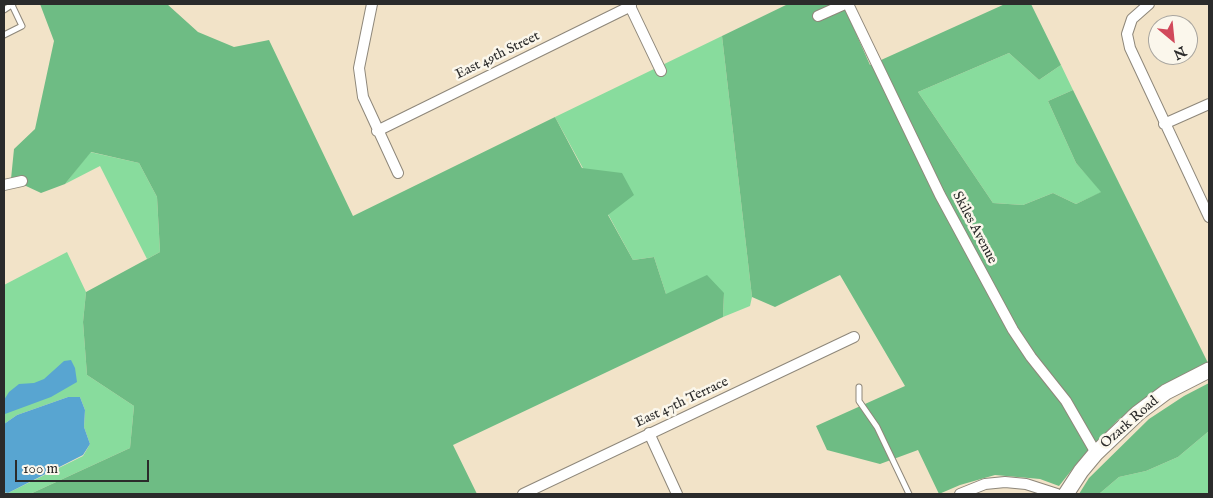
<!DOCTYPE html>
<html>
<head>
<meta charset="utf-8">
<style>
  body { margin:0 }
  #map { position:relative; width:1213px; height:498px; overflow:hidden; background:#f2e3c8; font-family:"IM FELL English",serif }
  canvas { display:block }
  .frame { position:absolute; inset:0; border:5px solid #2b2b2b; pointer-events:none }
  .north { position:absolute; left:1148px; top:15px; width:50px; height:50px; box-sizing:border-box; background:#fbf7ec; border:1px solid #a8a59f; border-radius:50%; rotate:152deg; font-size:14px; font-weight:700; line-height:20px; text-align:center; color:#2b2b2b }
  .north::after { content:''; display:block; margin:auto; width:18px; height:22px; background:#d1495b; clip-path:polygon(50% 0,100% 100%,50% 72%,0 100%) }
  .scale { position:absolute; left:15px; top:460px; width:134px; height:22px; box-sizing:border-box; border:2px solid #2b2b2b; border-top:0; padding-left:6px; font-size:15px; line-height:18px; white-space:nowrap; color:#2b2b2b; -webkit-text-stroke:4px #fbf7ec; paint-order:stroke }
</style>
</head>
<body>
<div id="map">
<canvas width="1213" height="498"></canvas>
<div class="frame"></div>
<div class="north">N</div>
<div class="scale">100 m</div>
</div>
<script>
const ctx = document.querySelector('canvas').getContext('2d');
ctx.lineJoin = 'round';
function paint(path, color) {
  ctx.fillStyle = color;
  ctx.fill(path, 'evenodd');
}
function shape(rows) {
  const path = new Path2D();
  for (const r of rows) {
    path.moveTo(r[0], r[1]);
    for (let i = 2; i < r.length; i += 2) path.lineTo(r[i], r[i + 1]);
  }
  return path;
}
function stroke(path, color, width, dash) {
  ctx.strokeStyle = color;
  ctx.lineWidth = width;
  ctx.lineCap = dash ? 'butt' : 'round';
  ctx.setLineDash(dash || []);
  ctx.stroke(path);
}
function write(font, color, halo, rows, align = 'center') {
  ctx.font = font + ' "IM FELL English",serif';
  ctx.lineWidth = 5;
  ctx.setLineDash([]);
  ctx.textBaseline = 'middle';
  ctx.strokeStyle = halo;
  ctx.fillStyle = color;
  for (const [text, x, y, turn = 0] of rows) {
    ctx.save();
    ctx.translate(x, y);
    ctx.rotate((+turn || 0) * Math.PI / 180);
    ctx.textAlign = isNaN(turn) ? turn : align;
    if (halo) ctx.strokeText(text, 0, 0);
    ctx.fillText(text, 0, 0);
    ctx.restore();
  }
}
paint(shape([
  [722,36,752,297,750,306,723,317,724,293,666,294,654,257,633,260,555,117],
  [1009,53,1039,80,1061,65,1073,90,1048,101,1076,163,1102,192,1076,204,1053,193,1023,205,993,203,918,92],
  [90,152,139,163,157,197,160,252,147,259,100,166,65,184],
  [67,252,86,292,83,322,87,375,134,406,130,448,30,494,4,494,4,492,8,493,83,456,90,444,84,427,85,410,80,397,68,397,17,415,4,424,4,285],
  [1209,431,1209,494,1099,494,1119,477,1146,471,1178,457]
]), '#88dc9d');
paint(shape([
  [40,4,167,4,198,32,234,47,269,40,353,216,555,117,582,168,622,173,634,195,608,215,633,260,654,257,666,294,707,275,724,293,723,317,453,445,477,494,30,494,130,448,134,406,87,375,83,322,86,292,160,252,157,197,139,163,91,152,65,184,41,193,11,179,14,149,35,129,54,41],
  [788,4,843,4,870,65,1005,4,1031,4,1061,65,1039,80,1009,53,918,92,993,203,1023,205,1053,193,1076,204,1101,192,1076,163,1048,101,1073,90,1209,365,1156,390,1118,420,1078,462,1059,486,1040,479,995,475,960,485,939,494,918,450,880,464,827,450,816,426,905,386,840,275,775,307,752,297,722,36],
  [1209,383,1209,431,1178,457,1146,471,1119,477,1099,494,1079,494,1089,478,1149,419,1184,396]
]), '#6ebc84');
paint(shape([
  [71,360,75,368,77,382,51,397,5,414,4,400,9,392,19,384,34,383,44,379,64,361],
  [68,397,80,397,85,410,84,427,90,444,83,455,8,493,4,492,4,424,17,415]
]), '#58a5d1');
const lane = shape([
  [4,10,13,4],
  [4,35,22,26,12,5],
  [859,387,859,401,877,427,909,494]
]);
const street = shape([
  [372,4,359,68,363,97,398,173],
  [629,4,661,71],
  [848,4,940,195,1013,330,1031,357,1066,401,1096,453],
  [1149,4,1132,19,1127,34,1130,48,1209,217],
  [818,16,845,4],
  [1164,124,1209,104],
  [377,131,631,6],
  [4,185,22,181],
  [649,433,677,494],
  [523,494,854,337],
  [960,494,985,484,1005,482,1026,484,1057,494]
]);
const secondary = shape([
  [1066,494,1081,471,1096,453,1138,413,1166,392,1209,370]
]);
stroke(lane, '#8e877a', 7);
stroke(street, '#8e877a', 12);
stroke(secondary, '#8e877a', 17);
stroke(lane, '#fff', 5);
stroke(street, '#fff', 10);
stroke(secondary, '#fff', 15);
write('14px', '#2b2b2b', '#fbf7ec', [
  ["East 49th Street",498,56,-26],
  ["Skiles Avenue",974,228,62],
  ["East 47th Terrace",682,403,-25],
  ["Ozark Road",1130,423,-41]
]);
</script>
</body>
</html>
